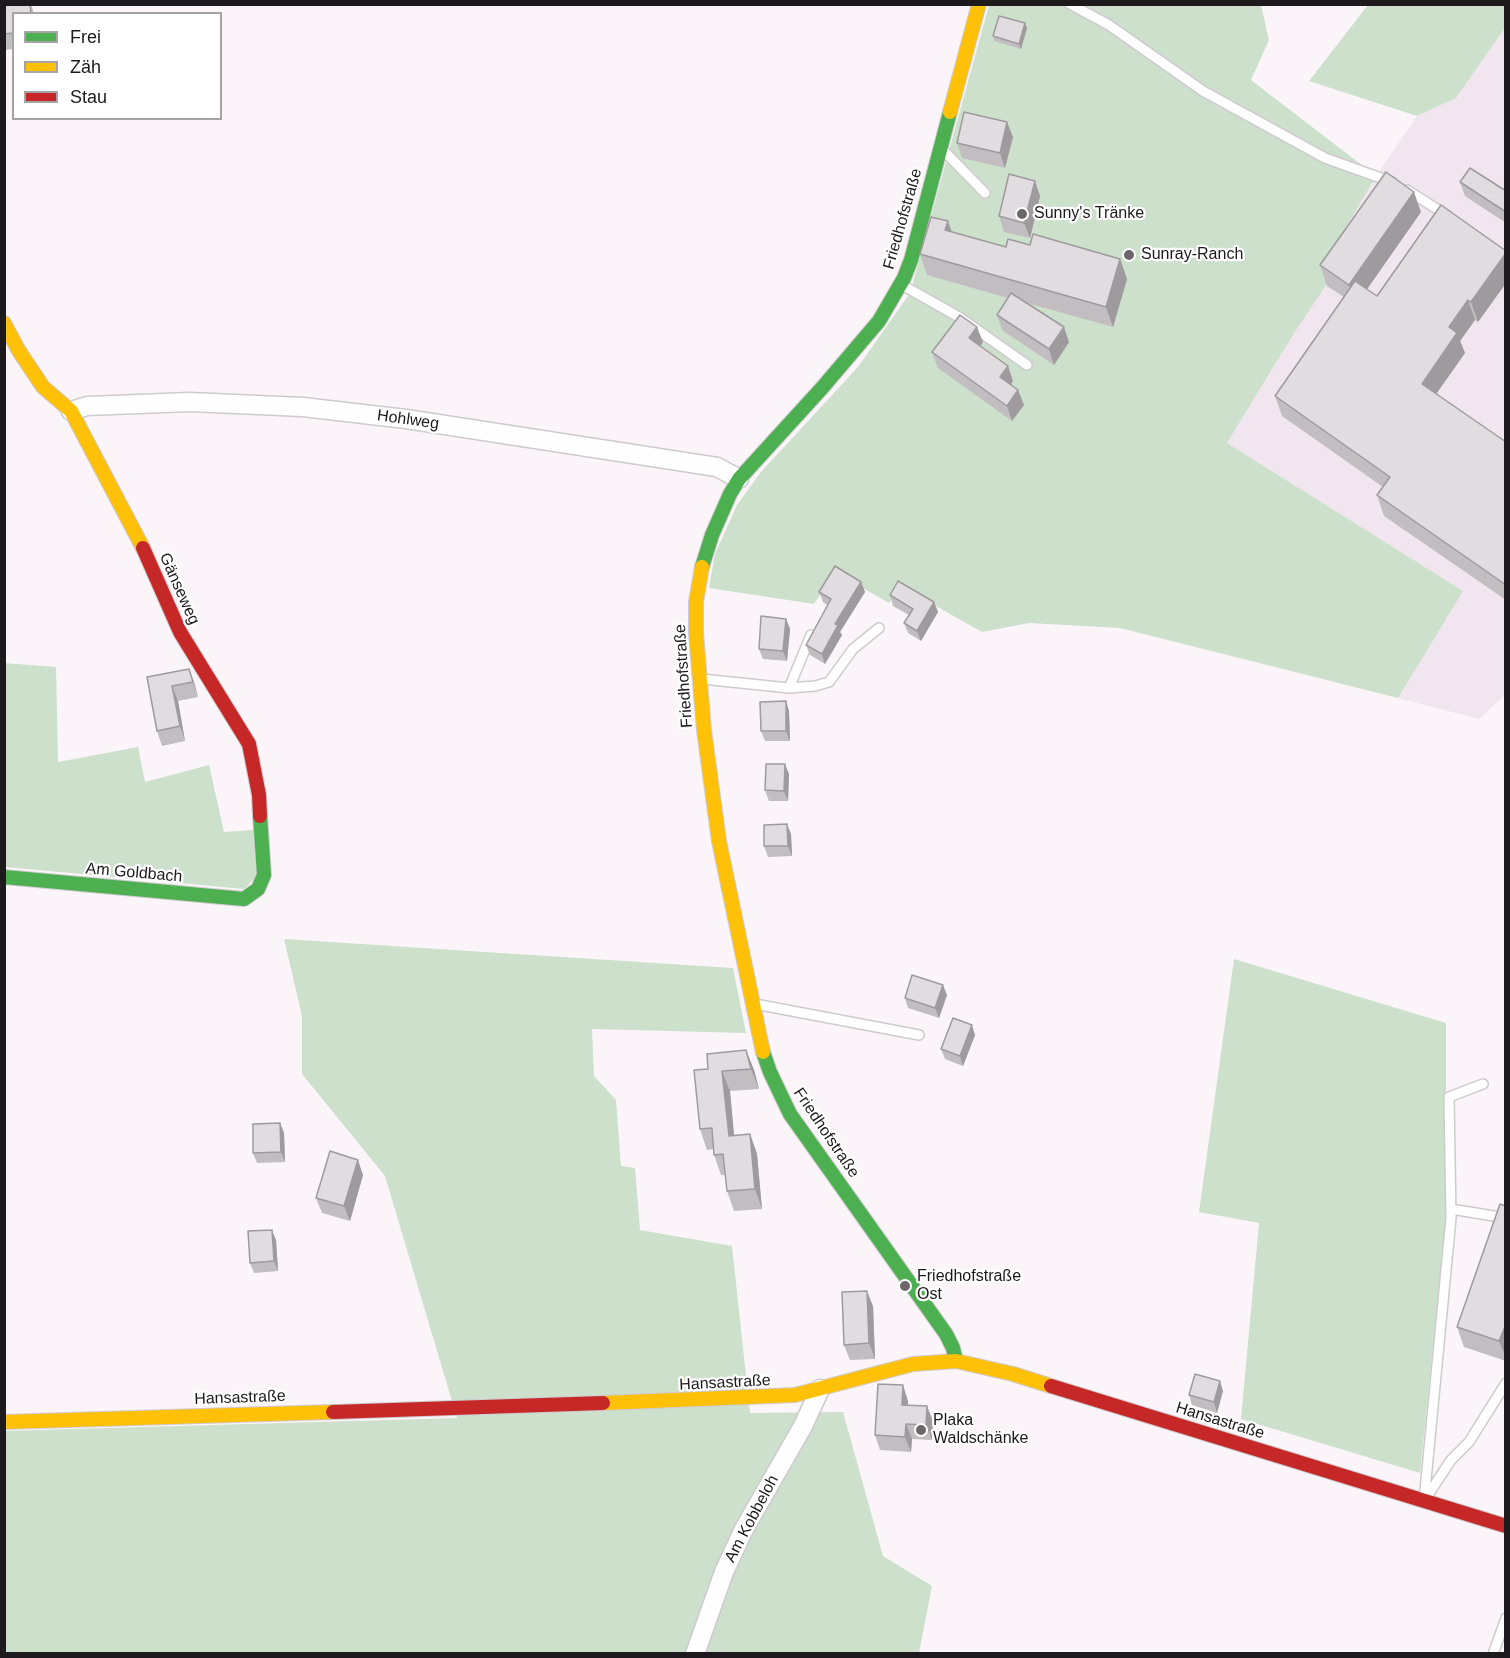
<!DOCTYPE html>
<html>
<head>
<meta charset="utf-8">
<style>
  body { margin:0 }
  #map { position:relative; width:1510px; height:1658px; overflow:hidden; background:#fbf5fa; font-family:Helvetica,sans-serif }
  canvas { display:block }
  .frame { position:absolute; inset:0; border:6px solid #1d191c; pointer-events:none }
  .legend { position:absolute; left:12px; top:12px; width:210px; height:108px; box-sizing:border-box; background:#fff; border:2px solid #a5a3a4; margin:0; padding:8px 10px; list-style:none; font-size:18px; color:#1d191c }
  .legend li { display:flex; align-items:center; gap:12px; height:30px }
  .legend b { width:30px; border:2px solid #a5a3a4 }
</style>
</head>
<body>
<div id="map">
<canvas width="1510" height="1658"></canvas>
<div class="frame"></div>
<ul class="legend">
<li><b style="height:8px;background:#4caf50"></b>Frei</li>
<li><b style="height:8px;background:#ffc107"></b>Zäh</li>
<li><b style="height:8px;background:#c62828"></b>Stau</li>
</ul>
</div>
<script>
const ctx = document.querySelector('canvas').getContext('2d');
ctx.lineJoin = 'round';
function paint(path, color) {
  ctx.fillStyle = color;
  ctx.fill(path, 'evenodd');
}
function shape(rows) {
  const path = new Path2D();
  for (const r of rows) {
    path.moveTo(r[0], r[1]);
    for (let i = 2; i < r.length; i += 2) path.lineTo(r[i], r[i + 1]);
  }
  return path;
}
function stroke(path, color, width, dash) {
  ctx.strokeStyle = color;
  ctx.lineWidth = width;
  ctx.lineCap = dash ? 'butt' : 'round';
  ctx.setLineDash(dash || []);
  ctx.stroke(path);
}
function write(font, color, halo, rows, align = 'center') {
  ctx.font = font + ' Helvetica,sans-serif';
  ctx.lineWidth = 4.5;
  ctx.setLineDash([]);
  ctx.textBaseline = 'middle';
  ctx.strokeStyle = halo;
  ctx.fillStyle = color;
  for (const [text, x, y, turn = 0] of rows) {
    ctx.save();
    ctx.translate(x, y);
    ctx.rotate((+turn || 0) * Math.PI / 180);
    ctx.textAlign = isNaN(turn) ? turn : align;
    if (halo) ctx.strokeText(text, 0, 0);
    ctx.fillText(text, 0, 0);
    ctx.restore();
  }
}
paint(shape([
  [1505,28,1505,695,1479,719,1398,698,1462,591,1227,443,1293,335,1335,272,1340,238,1376,176,1417,116,1456,98]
]), '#f1e6f0');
paint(shape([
  [989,5,1261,5,1269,40,1251,80,1376,176,1340,238,1335,272,1293,335,1227,443,1463,591,1398,698,1120,628,1029,623,982,632,902,587,889,603,835,572,814,604,709,588,715,554,737,505,761,472,858,367,910,293],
  [1368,5,1505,5,1505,28,1456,98,1417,116,1309,81],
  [4,663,56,667,58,762,138,747,145,782,209,765,224,832,253,830,256,877,244,889,5,867],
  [284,939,733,968,746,1033,592,1029,594,1076,616,1100,621,1166,635,1168,640,1230,732,1246,750,1413,843,1412,883,1556,932,1586,919,1653,5,1653,4,1431,457,1418,385,1176,302,1074,302,1016],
  [1234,959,1446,1023,1446,1220,1420,1473,1241,1419,1259,1223,1199,1212]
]), '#cce0cc');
const lane = shape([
  [1070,4,1109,25,1203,91,1325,158,1392,182],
  [943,150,985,193],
  [1407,190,1448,216],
  [902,285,959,317,1027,365],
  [702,679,789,688,815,686,829,682,853,649,879,628],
  [789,688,811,635],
  [755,1004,919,1035],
  [1483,1084,1449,1097,1451,1218,1424,1501,1451,1460,1469,1442,1506,1383],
  [1451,1209,1506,1218],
  [1493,1654,1506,1618]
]);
const street = shape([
  [71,411,87,406,190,402,303,407,406,419,717,467,739,479],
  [695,1654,724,1572,744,1529,803,1426,820,1389]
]);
const fast = shape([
  [702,567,712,535,730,494,739,479,822,388,879,321,904,278,911,260,950,112],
  [4,877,244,899,258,889,264,875,260,816],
  [763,1052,770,1072,790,1114,946,1334,953,1348,956,1361]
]);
const slow = shape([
  [950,112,979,4],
  [4,323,19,351,43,387,71,411,143,548],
  [702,567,696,602,696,633,704,730,719,841,763,1052],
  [603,1403,795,1395,913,1364,956,1361,1013,1374,1051,1386],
  [4,1422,333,1412]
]);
const jam = shape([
  [143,548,180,632,249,744,259,795,260,816],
  [1051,1386,1506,1526],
  [333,1412,603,1403]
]);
stroke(lane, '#cecace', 12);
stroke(street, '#cecace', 21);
stroke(fast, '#cecace', 16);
stroke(slow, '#cecace', 16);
stroke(jam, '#cecace', 16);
stroke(lane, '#fefefe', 9);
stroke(street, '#fefefe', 18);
stroke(fast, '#4caf50', 14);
stroke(slow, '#ffc107', 14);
stroke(jam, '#c62828', 14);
paint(shape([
  [31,4,34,14,14,14,14,49,4,50,4,6],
  [1027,28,1021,49,994,41,993,36],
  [1013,137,1005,168,962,158,957,143],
  [1460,182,1506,191,1506,223,1465,196],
  [1040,196,1030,238,1004,232,999,216],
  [1421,212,1367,289,1377,296,1506,251,1506,283,1478,322,1475,320,1460,341,1465,353,1436,394,1506,442,1506,600,1384,516,1377,495,1383,487,1282,416,1275,396,1344,297,1327,286,1320,265],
  [951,232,1006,247,1030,245,1120,259,1127,279,1113,327,1027,303,1069,342,1054,365,1002,330,997,315,1008,298,927,275,920,254],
  [983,342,980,346,1013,381,1011,385,1018,390,1024,405,1012,421,938,368,932,352],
  [861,582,865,592,840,632,842,635,825,664,810,655,806,645,827,605,823,602,819,592],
  [890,595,934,602,938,612,921,641,908,633,904,623,909,615,893,606],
  [786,619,790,629,787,661,763,659,759,649],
  [189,669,198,697,178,701,185,741,162,746,157,731,147,677],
  [786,701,789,711,790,741,765,741,761,731],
  [789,774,788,801,769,801,765,790],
  [791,834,792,856,768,857,764,846],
  [947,995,939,1018,908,1008,905,998],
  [975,1035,963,1066,945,1059,941,1049],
  [746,1050,754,1070,759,1089,730,1091,734,1135,750,1134,757,1154,762,1209,734,1211,727,1191,725,1175,721,1175,714,1155,714,1149,707,1150,700,1129,708,1069],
  [280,1123,284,1133,285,1162,257,1163,253,1153],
  [363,1175,350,1221,322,1213,316,1198],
  [1506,1206,1506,1361,1464,1347,1457,1327],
  [276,1240,278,1271,254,1273,250,1263],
  [873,1306,875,1359,850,1360,844,1345],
  [1223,1391,1217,1413,1192,1405,1189,1395],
  [908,1401,908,1405,933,1421,932,1440,912,1439,911,1452,880,1450,875,1435]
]), '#c2bdc1');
paint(shape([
  [1025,23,1027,28,1021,49,1019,44],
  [1007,122,1013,137,1005,168,1000,153],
  [1035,181,1040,196,1030,238,1024,223],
  [1414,192,1421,212,1356,305,1349,285],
  [948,221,955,241,945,230],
  [1506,253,1506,283,1478,322,1471,302],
  [1120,259,1127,279,1113,327,1106,307],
  [1468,300,1475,320,1460,341,1465,353,1429,404,1422,384,1449,327],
  [977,327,983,342,975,353,969,338],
  [1064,327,1069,342,1054,365,1049,349],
  [1008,366,1013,381,1005,392,1000,377],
  [1018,390,1024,405,1012,421,1007,406],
  [861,582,865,592,840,632,842,635,825,664,822,654,835,624],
  [934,602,938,612,921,641,917,631],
  [786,619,790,629,787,661,783,651],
  [189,669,195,685,198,697,193,682],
  [172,686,178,701,185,741,180,726],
  [786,701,789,711,790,741,786,731],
  [785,764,789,774,788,801,784,791],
  [787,824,791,834,792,856,788,846],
  [943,985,947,995,939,1018,935,1008],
  [972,1025,975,1035,963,1066,960,1056],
  [746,1050,754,1070,759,1089,751,1069],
  [722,1071,730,1091,736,1156,729,1136],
  [280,1123,284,1133,285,1162,281,1152],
  [750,1134,757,1154,762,1209,755,1189],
  [358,1160,363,1175,350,1221,344,1206],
  [272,1230,276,1240,278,1271,274,1261],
  [867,1291,873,1306,875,1359,869,1343],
  [1506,1324,1506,1358,1499,1341],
  [1220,1381,1223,1391,1217,1413,1214,1402],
  [903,1385,908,1401,907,1420,902,1405],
  [927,1406,933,1421,932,1440,926,1425],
  [906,1424,912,1439,911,1452,905,1437]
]), '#9e9a9d');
const building = shape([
  [15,4,30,4,31,14,14,14,14,33,4,34,4,6,15,4],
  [999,16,1025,23,1019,44,993,36,999,16],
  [964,112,1007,122,1000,153,957,143,964,112],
  [1470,168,1506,191,1506,212,1460,182,1470,168],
  [1386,172,1414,192,1349,285,1320,265,1386,172],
  [1009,174,1035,181,1024,223,999,216,1009,174],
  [1441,205,1506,251,1506,253,1471,302,1468,300,1449,327,1457,333,1422,384,1506,442,1506,585,1377,495,1390,477,1275,396,1355,281,1377,296,1441,205],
  [931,217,948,221,945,230,1006,247,1008,239,1030,245,1033,234,1120,259,1106,307,920,254,931,217],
  [1011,293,1064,327,1049,349,997,315,1011,293],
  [960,315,977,327,969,338,1008,366,1000,377,1018,390,1007,406,932,352,960,315],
  [835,566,861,582,835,624,838,625,822,654,806,645,831,599,819,592,835,566],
  [898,581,934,602,917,631,904,623,913,609,890,595,898,581],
  [761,616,786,619,783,651,759,649,761,616],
  [189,669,193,682,172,686,180,726,157,731,147,677,189,669],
  [786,701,786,731,761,731,760,702,786,701],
  [766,764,785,764,784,791,765,790,766,764],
  [787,824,788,846,764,846,764,825,787,824],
  [912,975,943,985,935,1008,905,998,912,975],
  [953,1018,972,1025,960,1056,941,1049,953,1018],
  [746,1050,751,1069,722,1071,729,1136,750,1134,755,1189,727,1191,723,1154,714,1155,712,1128,700,1129,694,1070,708,1069,707,1054,746,1050],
  [280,1123,281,1152,253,1153,253,1124,280,1123],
  [330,1151,358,1160,344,1206,316,1198,330,1151],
  [1500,1204,1506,1206,1506,1324,1499,1341,1457,1327,1500,1204],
  [272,1230,274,1261,250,1263,248,1231,272,1230],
  [867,1291,869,1343,844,1345,842,1292,867,1291],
  [1195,1374,1220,1381,1214,1402,1189,1395,1195,1374],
  [878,1384,903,1385,902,1405,927,1406,926,1425,906,1424,905,1437,875,1435,878,1384]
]);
paint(building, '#e1dce0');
stroke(building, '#9e9a9d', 1.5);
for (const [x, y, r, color] of [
  [1022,214,6,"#6b666a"],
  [1129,255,6,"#6b666a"],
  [905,1286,6,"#6b666a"],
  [921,1430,6,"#6b666a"]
]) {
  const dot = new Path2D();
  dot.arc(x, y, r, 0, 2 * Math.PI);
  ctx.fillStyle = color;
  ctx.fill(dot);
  stroke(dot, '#fff', 2);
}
write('16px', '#1d191c', '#fff', [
  ["Sunny's Tränke",1034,214],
  ["Sunray-Ranch",1141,255],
  ["Friedhofstraße",917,1277],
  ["Ost",917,1295],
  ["Plaka",933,1421],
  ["Waldschänke",933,1439]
], 'left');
write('16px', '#1d191c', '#fff', [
  ["Friedhofstraße",903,219,-74],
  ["Hohlweg",408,420,8],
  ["Gänseweg",179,589,66],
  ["Friedhofstraße",684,676,-94],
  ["Am Goldbach",134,873,5],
  ["Friedhofstraße",826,1133,56],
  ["Hansastraße",725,1383,-3],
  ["Hansastraße",240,1398,-2],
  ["Hansastraße",1220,1421,17],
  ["Am Kobbeloh",752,1519,-62]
]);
</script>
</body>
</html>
